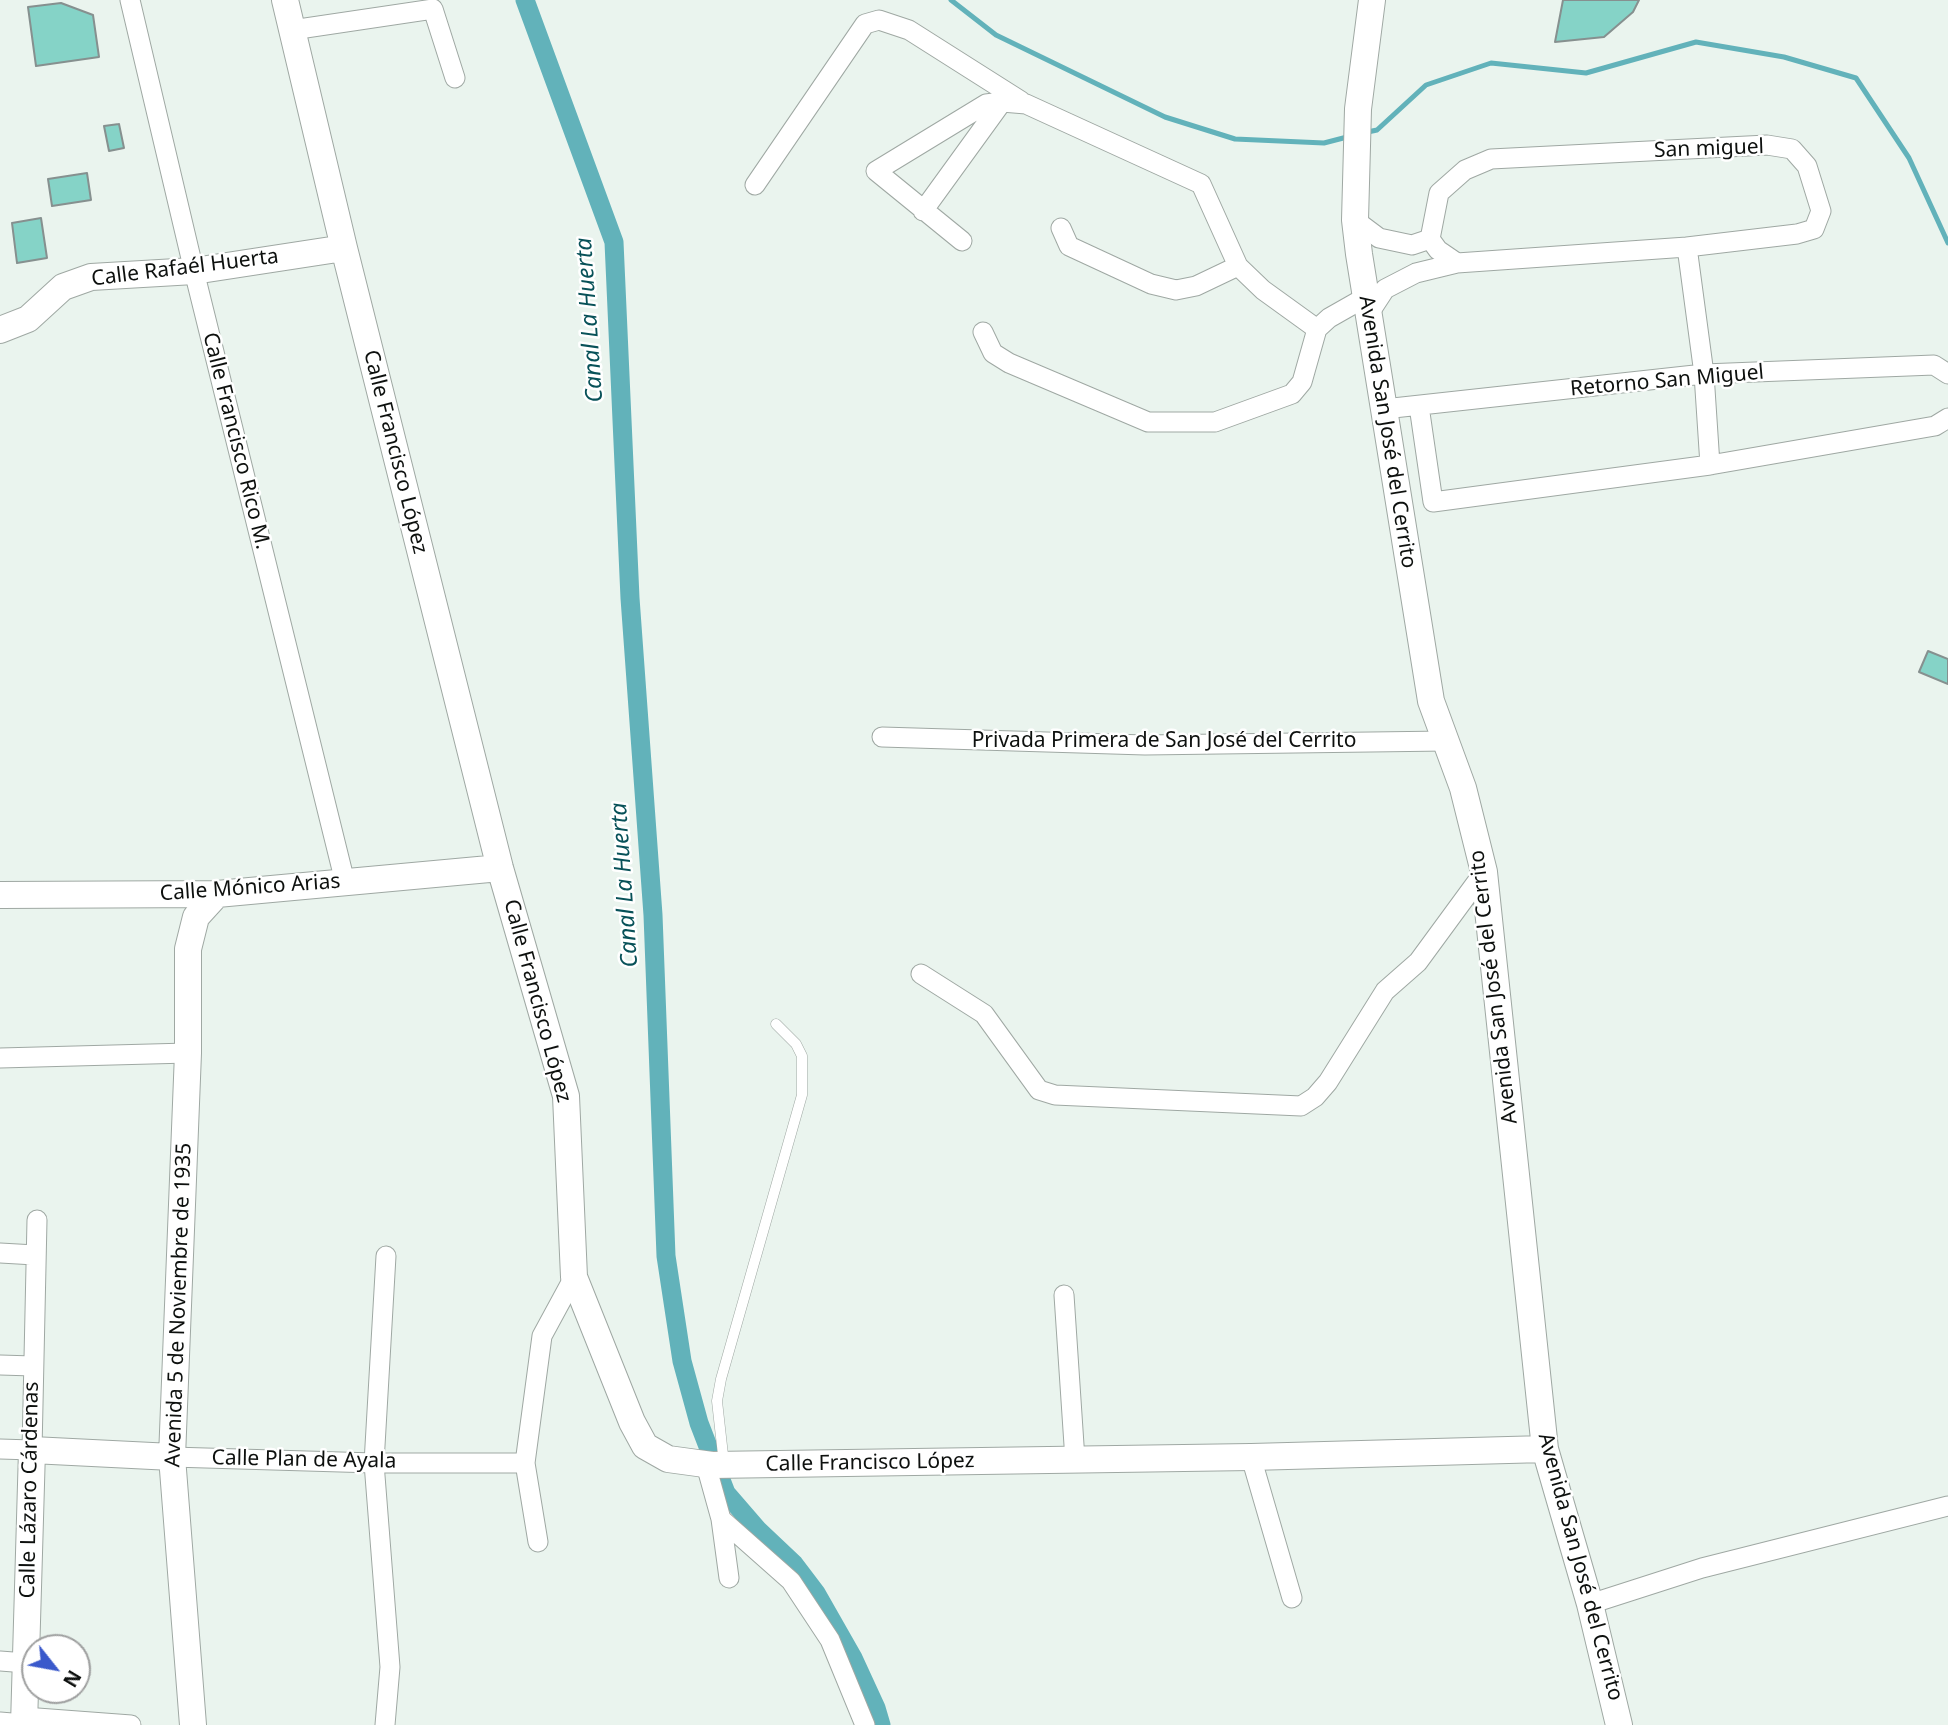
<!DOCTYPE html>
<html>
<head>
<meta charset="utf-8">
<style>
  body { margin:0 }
  #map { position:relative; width:1948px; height:1725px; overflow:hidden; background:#eaf4ee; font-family:"Noto Sans",sans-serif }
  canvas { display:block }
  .north { position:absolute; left:21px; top:1634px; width:70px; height:70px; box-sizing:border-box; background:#fff; border:2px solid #9e9f9f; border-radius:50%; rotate:121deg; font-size:19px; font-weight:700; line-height:28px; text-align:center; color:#0d100e }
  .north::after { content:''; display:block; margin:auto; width:24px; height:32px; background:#3a59cb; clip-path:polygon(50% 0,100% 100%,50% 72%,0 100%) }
</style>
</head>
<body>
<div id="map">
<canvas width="1948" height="1725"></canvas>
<div class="north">N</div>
</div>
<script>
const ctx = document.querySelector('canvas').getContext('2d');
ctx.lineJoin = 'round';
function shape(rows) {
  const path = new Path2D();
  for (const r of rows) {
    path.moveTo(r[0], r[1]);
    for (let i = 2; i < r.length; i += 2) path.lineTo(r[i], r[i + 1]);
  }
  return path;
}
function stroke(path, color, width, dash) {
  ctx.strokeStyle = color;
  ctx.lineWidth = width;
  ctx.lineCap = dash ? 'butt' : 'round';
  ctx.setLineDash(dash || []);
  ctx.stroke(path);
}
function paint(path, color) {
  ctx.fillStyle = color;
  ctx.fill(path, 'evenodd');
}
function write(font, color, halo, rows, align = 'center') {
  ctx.font = font + ' "Noto Sans",sans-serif';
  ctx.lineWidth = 5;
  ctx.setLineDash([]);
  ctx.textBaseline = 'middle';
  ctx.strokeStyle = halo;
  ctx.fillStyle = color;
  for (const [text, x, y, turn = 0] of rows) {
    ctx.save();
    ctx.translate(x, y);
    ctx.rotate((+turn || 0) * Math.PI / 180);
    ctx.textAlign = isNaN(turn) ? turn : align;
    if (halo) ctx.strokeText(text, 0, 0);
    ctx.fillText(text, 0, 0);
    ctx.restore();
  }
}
stroke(shape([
  [951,0,996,35,1165,117,1235,139,1324,143,1351,136],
  [1363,133,1377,130,1426,85,1491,63,1586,73,1696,42,1784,57,1856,78,1909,158,1948,243]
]), '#62b2ba', 5);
stroke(shape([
  [525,0,614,242,630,598,653,915,666,1256,682,1361,699,1423,726,1493,758,1530,794,1564,816,1593,853,1658,876,1708,881,1725]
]), '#62b2ba', 19);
const building = shape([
  [1563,0,1639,0,1633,12,1604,37,1555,42,1563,0],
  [61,3,93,15,99,57,36,66,28,7,61,3],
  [119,124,124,148,109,151,104,126,119,124],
  [87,173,91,200,52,206,48,179,87,173],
  [41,218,47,258,17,263,12,223,41,218],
  [1928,651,1948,659,1948,684,1919,672,1928,651]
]);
paint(building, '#85d3c7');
stroke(building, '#86908f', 2);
const lane = shape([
  [724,1464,717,1401,721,1379,802,1095,802,1056,796,1044,776,1024]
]);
const street = shape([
  [130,0,194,271,345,882],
  [292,30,433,9,455,78],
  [755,185,865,24,879,20,909,30,1021,101],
  [923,211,1002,102],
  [1355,220,1379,238,1412,245,1430,239],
  [1061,228,1069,246,1151,284,1176,290,1196,286,1238,266],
  [962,241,876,171,986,104,1002,102,1026,104,1201,184,1238,266,1263,290,1317,329],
  [1687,247,1704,374,1710,465],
  [1368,315,1385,289,1416,273,1457,263,1687,247,1797,234,1814,229,1821,211,1807,166,1792,149,1767,145,1491,159,1465,170,1439,193,1430,239,1438,250,1457,263],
  [983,332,993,353,1009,363,1148,422,1215,422,1292,394,1302,382,1317,329,1329,318,1366,297],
  [1419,406,1433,502,1710,465,1935,426,1948,418],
  [1384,409,1704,374,1934,365,1948,374],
  [882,737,1145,745,1446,741],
  [921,974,984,1014,1039,1090,1055,1095,1301,1106,1315,1097,1328,1082,1385,991,1418,962,1484,872],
  [0,1058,188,1053],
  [0,1253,35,1255],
  [1064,1295,1075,1460],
  [0,1365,33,1366],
  [0,1449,32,1450,37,1220],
  [172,1457,374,1463,525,1463],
  [1251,1457,1292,1598],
  [706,1465,721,1519,791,1581,830,1640,865,1725],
  [721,1519,729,1578],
  [538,1542,525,1463,542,1336,574,1277],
  [1590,1604,1702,1568,1948,1506],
  [0,1661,26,1663],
  [24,1717,131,1725],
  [0,1722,24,1724],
  [385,1725,390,1667,374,1463,386,1256]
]);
const secondary = shape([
  [285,0,344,248,500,868,566,1096,574,1277,632,1422,645,1446,668,1459,712,1465,1251,1457,1545,1449],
  [1372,0,1358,109,1355,220,1359,254,1431,701,1463,788,1484,872,1545,1449,1590,1604,1619,1725],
  [0,330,28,319,63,287,91,277,194,271,344,248],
  [0,895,217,894,500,868],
  [24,1725,32,1450,172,1457],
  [193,1725,172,1457,188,1053,188,949,196,917,217,894]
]);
stroke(lane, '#9fa8a3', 11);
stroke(street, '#9fa8a3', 21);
stroke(secondary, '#9fa8a3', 28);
stroke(lane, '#fff', 10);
stroke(street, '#fff', 19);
stroke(secondary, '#fff', 26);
write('21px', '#0d100e', '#fff', [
  ["San miguel",1709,149,-2],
  ["Calle Rafaél Huerta",185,268,-7],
  ["Retorno San Miguel",1667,381,-5],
  ["Avenida San José del Cerrito",1387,432,81],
  ["Calle Francisco Rico M.",236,441,76],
  ["Calle Francisco López",395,452,76],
  ["Privada Primera de San José del Cerrito",1164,741],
  ["Calle Mónico Arias",250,888,-4],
  ["Avenida San José del Cerrito",1494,987,-97],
  ["Calle Francisco López",537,1001,75],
  ["Avenida 5 de Noviembre de 1935",179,1305,-88],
  ["Calle Plan de Ayala",304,1460,1],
  ["Calle Francisco López",870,1463,-1],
  ["Calle Lázaro Cárdenas",30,1490,-89],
  ["Avenida San José del Cerrito",1580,1567,75]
]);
write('italic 23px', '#075158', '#fff', [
  ["Canal La Huerta",590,320,-94],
  ["Canal La Huerta",625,885,-94]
]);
</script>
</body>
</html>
